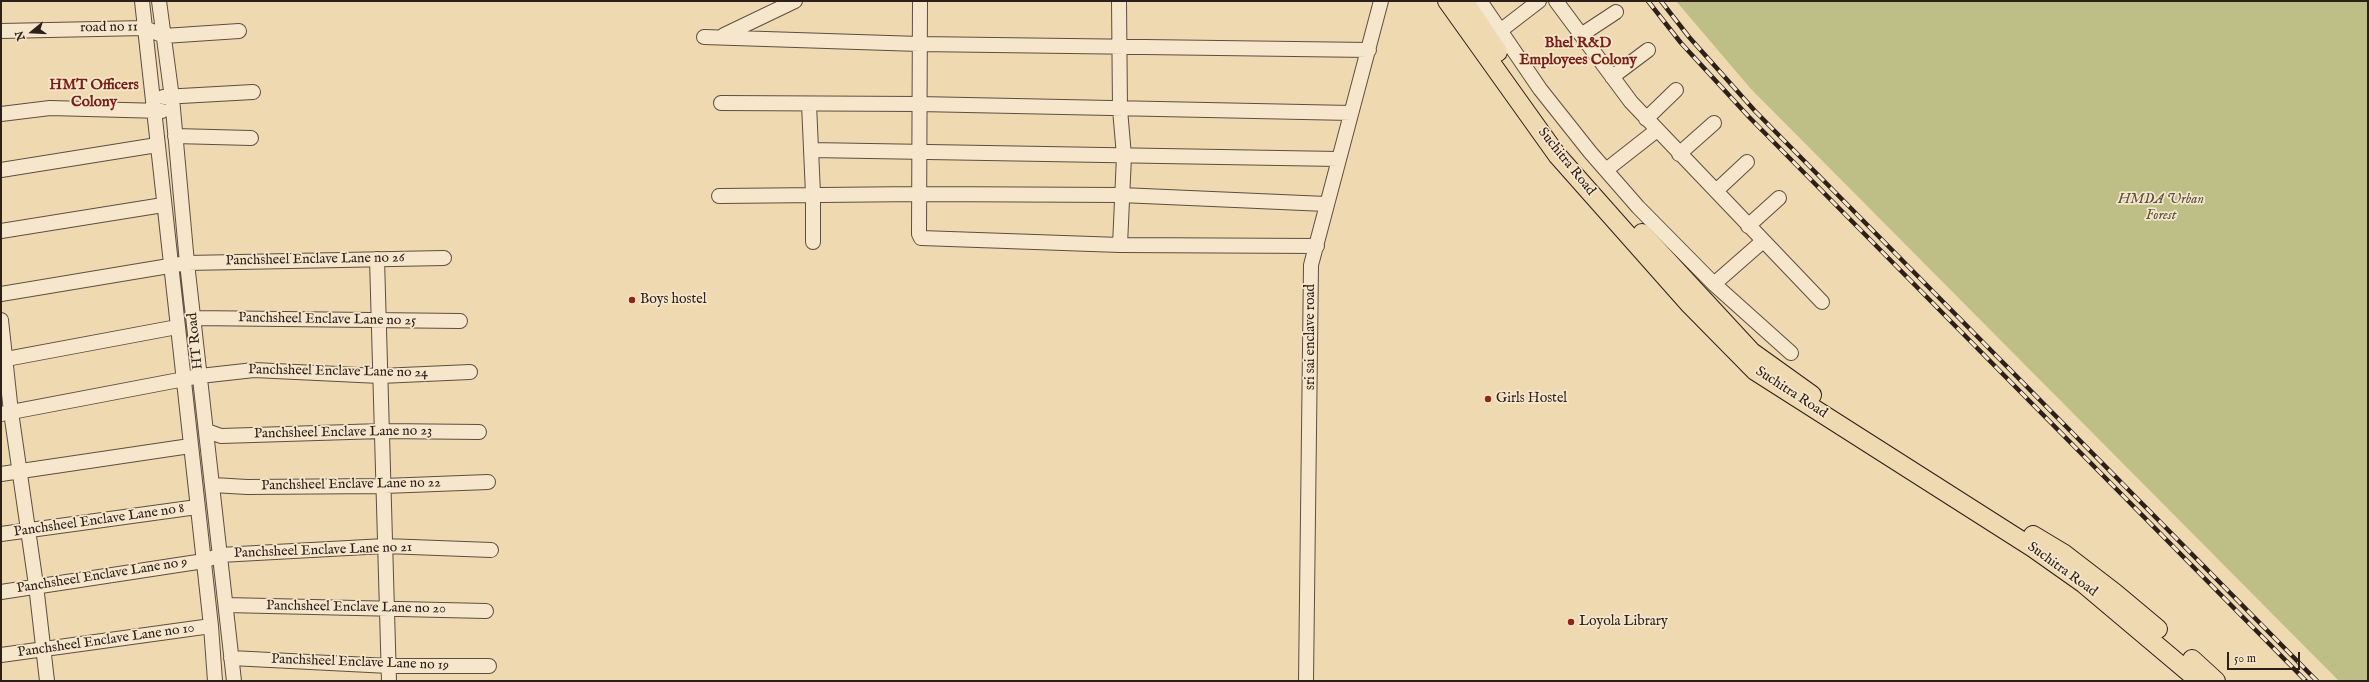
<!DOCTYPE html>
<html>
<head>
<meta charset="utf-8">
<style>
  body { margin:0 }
  #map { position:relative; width:2369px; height:682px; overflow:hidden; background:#efd9b0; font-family:"IM FELL English",serif }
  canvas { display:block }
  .frame { position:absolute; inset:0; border:2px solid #2d201a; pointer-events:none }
  .north { position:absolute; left:12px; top:12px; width:40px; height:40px; -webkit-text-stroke:3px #f5e6cc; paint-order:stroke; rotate:252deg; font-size:11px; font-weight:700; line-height:16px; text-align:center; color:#2d201a }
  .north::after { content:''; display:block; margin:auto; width:14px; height:18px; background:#2d201a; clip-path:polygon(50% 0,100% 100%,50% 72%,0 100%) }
  .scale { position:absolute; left:2227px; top:652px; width:73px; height:18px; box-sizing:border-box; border:2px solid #2d201a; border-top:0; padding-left:5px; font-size:12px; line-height:14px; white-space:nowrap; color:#2d201a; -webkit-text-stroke:3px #f5e6cc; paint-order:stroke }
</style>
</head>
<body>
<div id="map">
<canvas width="2369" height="682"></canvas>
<div class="frame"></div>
<div class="north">N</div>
<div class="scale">50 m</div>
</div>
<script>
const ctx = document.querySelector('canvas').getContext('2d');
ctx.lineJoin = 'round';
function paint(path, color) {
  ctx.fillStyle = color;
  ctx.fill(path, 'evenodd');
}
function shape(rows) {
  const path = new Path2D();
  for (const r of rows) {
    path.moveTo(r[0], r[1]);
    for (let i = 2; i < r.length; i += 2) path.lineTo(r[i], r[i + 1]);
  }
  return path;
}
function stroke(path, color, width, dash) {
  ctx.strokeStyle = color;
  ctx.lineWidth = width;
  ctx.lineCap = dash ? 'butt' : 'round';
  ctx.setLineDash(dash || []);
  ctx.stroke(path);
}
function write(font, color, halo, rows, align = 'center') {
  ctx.font = font + ' "IM FELL English",serif';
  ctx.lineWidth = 3.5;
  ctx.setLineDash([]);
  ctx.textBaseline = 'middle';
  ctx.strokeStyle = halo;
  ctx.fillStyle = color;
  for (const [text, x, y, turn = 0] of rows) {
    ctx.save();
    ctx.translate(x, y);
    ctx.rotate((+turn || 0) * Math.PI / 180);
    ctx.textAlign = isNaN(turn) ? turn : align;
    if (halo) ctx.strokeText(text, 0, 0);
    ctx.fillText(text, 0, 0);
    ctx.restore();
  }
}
paint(shape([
  [1676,1,2368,1,2368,681,2339,681,1751,89]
]), '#bebe87');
const minor = shape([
  [142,1,211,626,215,681],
  [159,1,172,98,187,263,234,681],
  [920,1,919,234,921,238,1120,245,1317,246],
  [1119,1,1120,109,1124,156,1120,245],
  [1480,1,1540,89,1590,152,1638,207,1714,284,1791,353],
  [1556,1,1631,102,1822,302],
  [1,31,145,28,164,36,239,31],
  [1500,31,1539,1],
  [724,35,795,1],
  [1581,35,1616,12],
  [704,37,919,44,1369,50],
  [1612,77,1648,50],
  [163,97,253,92],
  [721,103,919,104,1351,113],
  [809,104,813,194,813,242],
  [1,114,50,108,162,111],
  [1646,119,1676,90],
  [175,136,251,138],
  [811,150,1338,159],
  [1679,154,1714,123],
  [1,170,157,145],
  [1606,170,1657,130],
  [1716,191,1747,162],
  [719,196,920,194,1121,195,1326,204],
  [1748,226,1779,198],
  [1,231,163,205],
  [377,259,389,681],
  [1714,284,1763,241],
  [1,294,187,263,444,258],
  [194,318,460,321],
  [1,320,11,412,36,585,47,681],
  [1,360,177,327],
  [1,414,200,376,254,370,380,376,470,372],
  [207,431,221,436,382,431,479,432],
  [1,474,190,446],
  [213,485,247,487,384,486,488,482],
  [1,534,197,507],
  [1,592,204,561,220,555,385,546,491,550],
  [226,605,486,611],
  [1,655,211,626],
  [231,658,389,666,489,666],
  [1306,681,1311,265,1381,1]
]);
const major = shape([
  [1447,1,1557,155,1690,305,1755,371,2033,548,2084,584,2199,681],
  [1464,1,1498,52],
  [1642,233,1752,352,1812,395],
  [2033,535,2063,553,2115,593,2158,629],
  [2192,659,2216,681]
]);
stroke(minor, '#5e4e40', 16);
stroke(major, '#2d201a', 20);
stroke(minor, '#f5e6cc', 14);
stroke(major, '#efd9b0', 18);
const rail = shape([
  [1648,1,1681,43,1749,117,2306,681],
  [1661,1,1689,37,1755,111,2317,681]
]);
stroke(rail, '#2d201a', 4.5);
stroke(rail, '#f5e6cc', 3, [9]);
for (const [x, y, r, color] of [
  [632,300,4,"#8f2418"],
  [1488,399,4,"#8f2418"],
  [1571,622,4,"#8f2418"]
]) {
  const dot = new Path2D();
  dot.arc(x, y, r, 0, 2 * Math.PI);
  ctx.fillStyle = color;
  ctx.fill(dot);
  stroke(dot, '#f5e6cc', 1.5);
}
write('14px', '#2d201a', '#f5e6cc', [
  ["road no 11",109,28,-1],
  ["Suchitra Road",1566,162,51],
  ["Panchsheel Enclave Lane no 26",315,260,-1],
  ["Panchsheel Enclave Lane no 25",327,320,1],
  ["sri sai enclave road",1311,337,-90],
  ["HT Road",196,341,-96],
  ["Panchsheel Enclave Lane no 24",338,372,1],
  ["Suchitra Road",1791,393,33],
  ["Panchsheel Enclave Lane no 23",343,433,-1],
  ["Panchsheel Enclave Lane no 22",351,485,-1],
  ["Panchsheel Enclave Lane no 8",99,521,-8],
  ["Panchsheel Enclave Lane no 21",323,551,-2],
  ["Suchitra Road",2062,570,36],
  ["Panchsheel Enclave Lane no 9",102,576,-9],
  ["Panchsheel Enclave Lane no 20",356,608,1],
  ["Panchsheel Enclave Lane no 10",106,641,-8],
  ["Panchsheel Enclave Lane no 19",360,663,2]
]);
write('italic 14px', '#584f3b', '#f5e6cc', [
  ["HMDA Urban",2161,200],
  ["Forest",2161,216]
]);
write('14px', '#2d201a', '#f5e6cc', [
  ["Boys hostel",640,300],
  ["Girls Hostel",1496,399],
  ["Loyola Library",1579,622]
], 'left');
write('bold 15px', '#7a1f14', '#f5e6cc', [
  ["Bhel R&D",1578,44],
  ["Employees Colony",1578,61],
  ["HMT Officers",94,86],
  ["Colony",94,103]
]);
</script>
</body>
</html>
